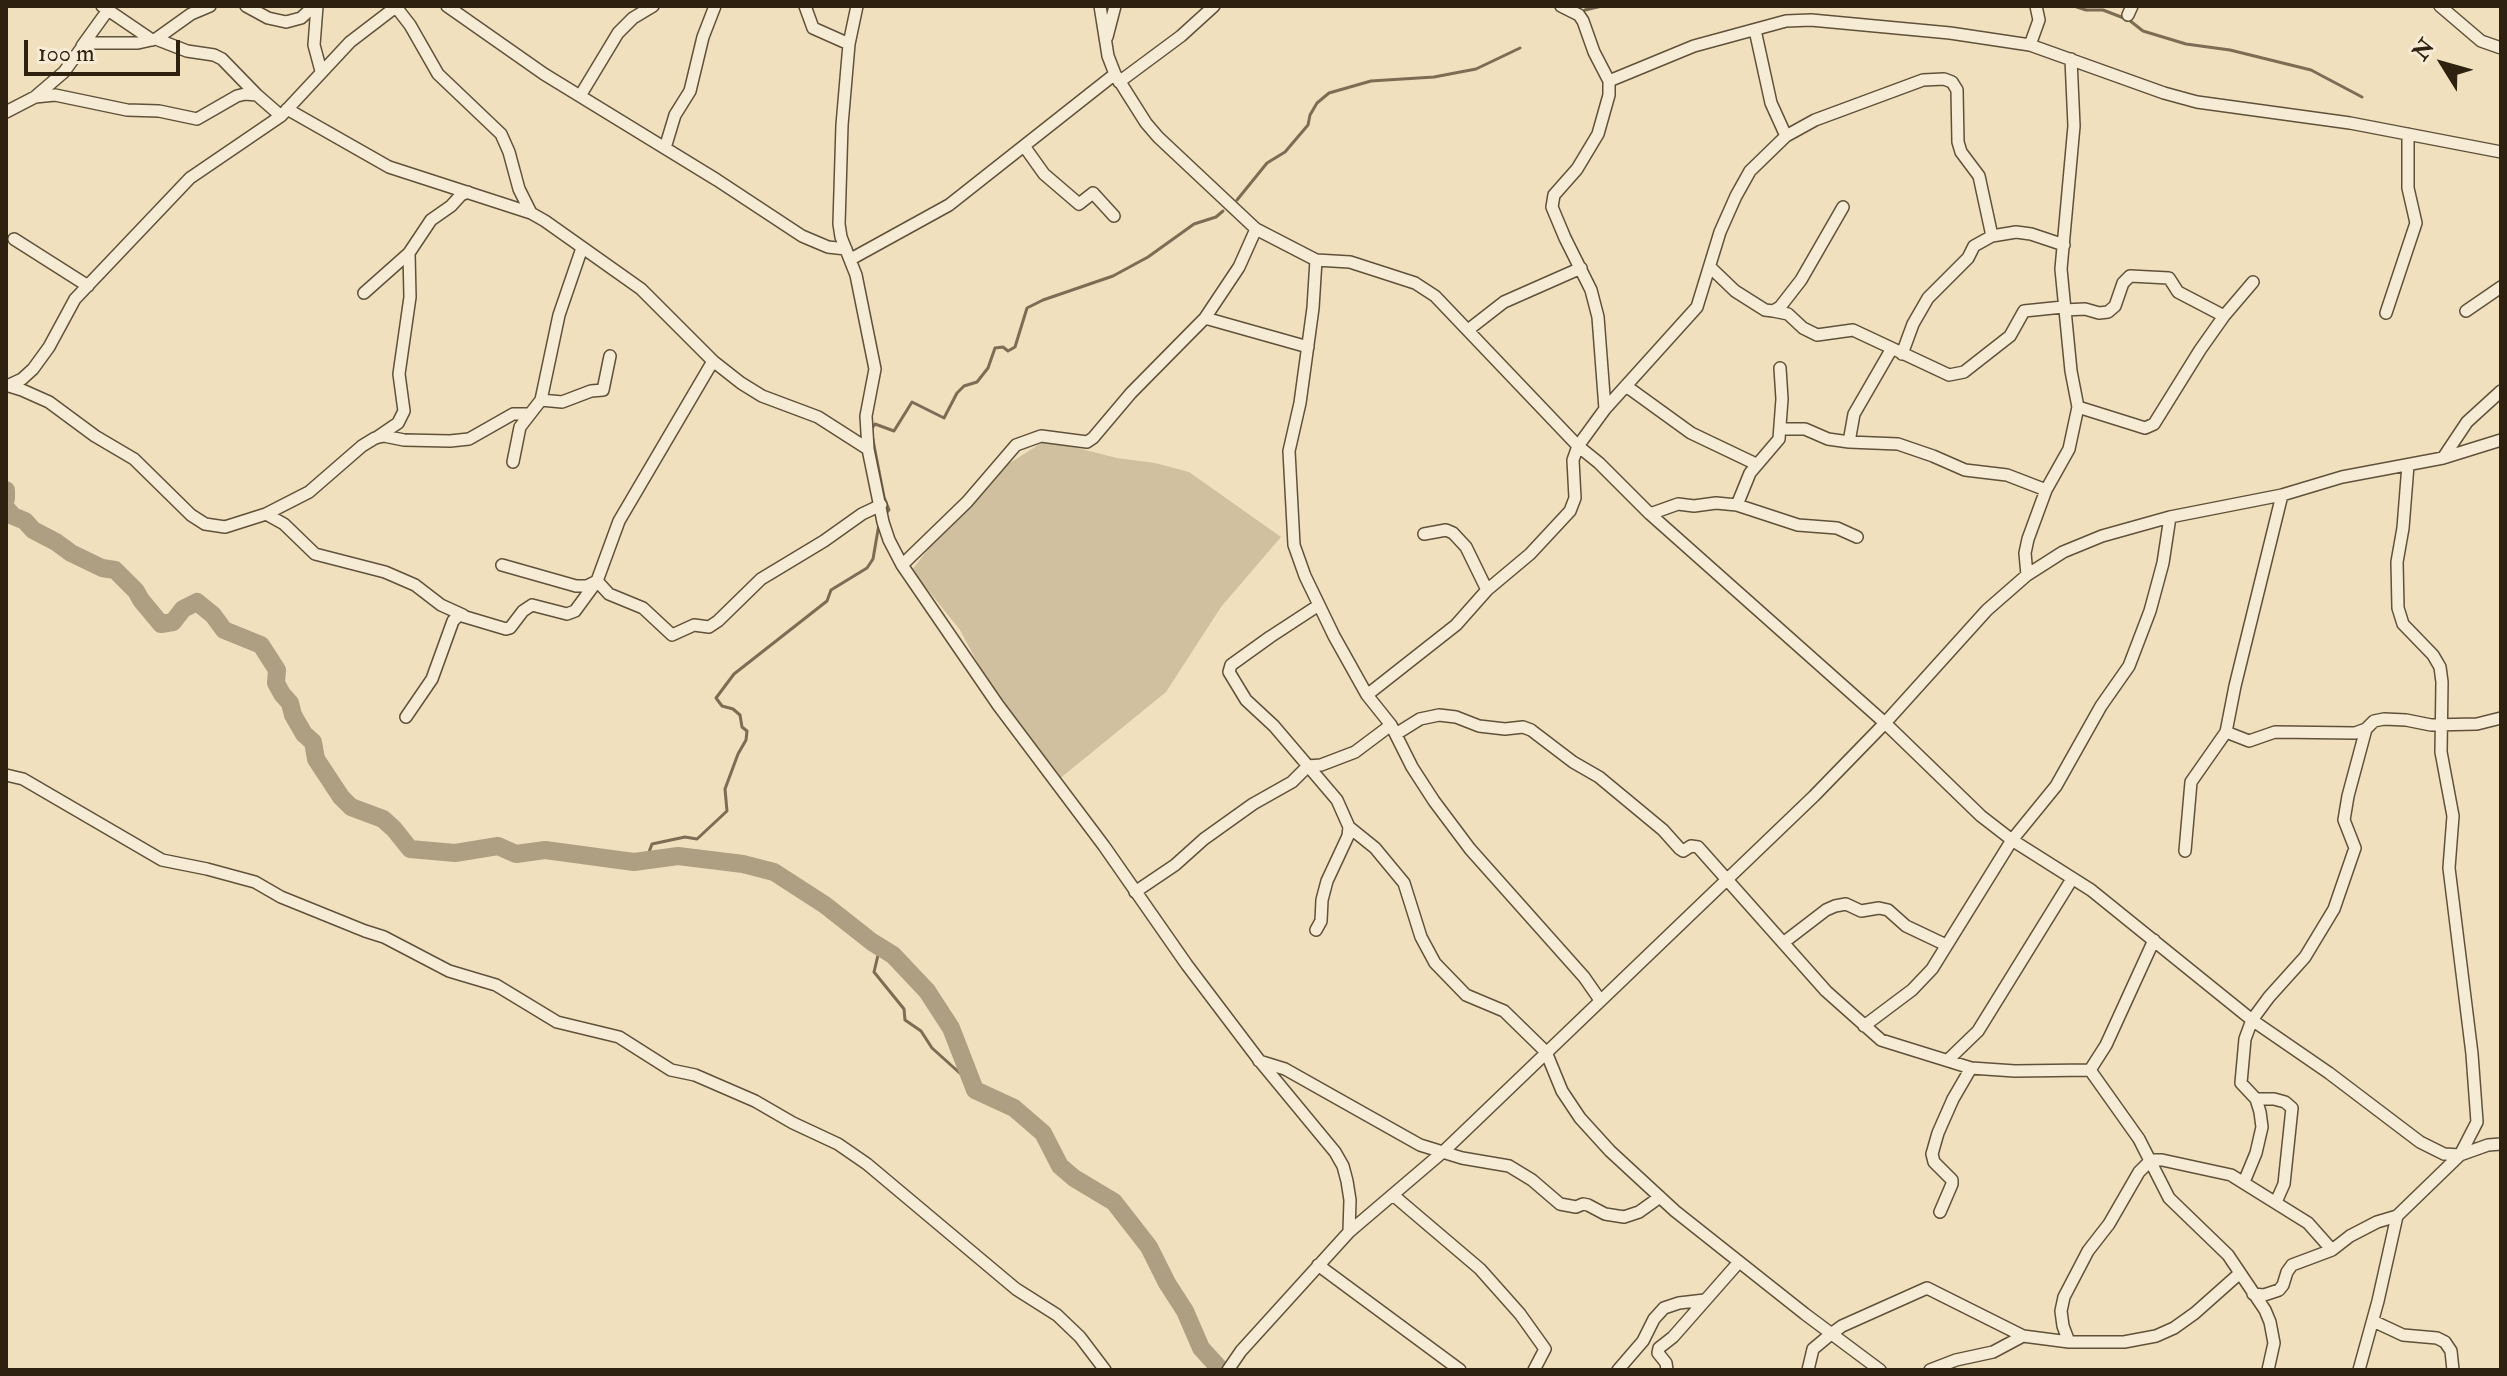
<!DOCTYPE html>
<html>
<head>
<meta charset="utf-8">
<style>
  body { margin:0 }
  #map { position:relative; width:2507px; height:1376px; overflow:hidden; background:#f1e0bd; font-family:"IM FELL Double Pica",serif }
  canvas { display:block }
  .frame { position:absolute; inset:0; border:8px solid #2f210f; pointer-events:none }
  .north { position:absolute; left:2403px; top:24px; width:80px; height:80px; -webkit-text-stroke:6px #f6ebd4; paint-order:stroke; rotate:307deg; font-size:22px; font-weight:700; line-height:32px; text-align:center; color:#2f210f }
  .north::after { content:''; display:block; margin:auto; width:28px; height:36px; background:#2f210f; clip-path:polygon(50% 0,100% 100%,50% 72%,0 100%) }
  .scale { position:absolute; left:24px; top:40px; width:156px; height:36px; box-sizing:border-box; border:4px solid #2f210f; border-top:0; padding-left:10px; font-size:24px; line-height:28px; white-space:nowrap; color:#2f210f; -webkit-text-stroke:6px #f6ebd4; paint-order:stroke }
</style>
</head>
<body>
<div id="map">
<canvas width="2507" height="1376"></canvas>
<div class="frame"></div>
<div class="north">N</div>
<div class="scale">100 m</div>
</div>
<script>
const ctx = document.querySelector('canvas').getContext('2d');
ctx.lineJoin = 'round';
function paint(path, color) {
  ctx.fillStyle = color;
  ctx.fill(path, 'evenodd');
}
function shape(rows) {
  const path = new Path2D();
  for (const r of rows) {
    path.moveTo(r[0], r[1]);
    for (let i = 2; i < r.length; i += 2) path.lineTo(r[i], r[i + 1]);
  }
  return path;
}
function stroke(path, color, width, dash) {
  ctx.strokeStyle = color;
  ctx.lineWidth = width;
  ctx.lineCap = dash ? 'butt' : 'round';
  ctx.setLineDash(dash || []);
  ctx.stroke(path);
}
paint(shape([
  [1046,440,1117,458,1155,463,1189,472,1281,537,1221,607,1166,692,1058,780,991,688,960,630,912,570,936,539,1002,468]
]), '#d0c09f');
stroke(shape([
  [2074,6,2086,10,2103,10,2129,20,2143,31,2186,44,2230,50,2311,70,2362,97],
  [1585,10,1602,6],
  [1237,200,1267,163,1285,152,1308,125,1310,115,1317,103,1329,93,1371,81,1434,77,1476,69,1520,48],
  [872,428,875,424,894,431,912,402,944,418,957,393,964,386,977,382,988,368,995,348,1003,347,1008,351,1015,347,1027,308,1043,300,1113,276,1148,257,1194,224,1216,217,1223,211],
  [872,435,884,497,889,510,884,515],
  [646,860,652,844,685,837,697,839,727,811,725,789,738,754,746,740,747,731,742,727,740,715,733,709,722,706,716,698,734,674,827,601,831,590,867,568,873,559,879,524],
  [880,947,874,972,904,1009,905,1020,921,1031,932,1048,973,1085]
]), '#7c6d54', 3);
stroke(shape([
  [6,490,6,499],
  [6,508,13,516,25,521,33,530,56,542,71,553,102,568,115,570,136,591,141,600,161,624,173,622,183,609,197,602,213,615,224,630,261,645,277,670,276,683,282,694,290,703,293,715,304,734,313,742,316,759,341,797,351,807,383,819,394,829,410,849,455,853,498,846,516,854,545,850,634,862,678,856,743,864,774,872,825,905,872,942,893,955,927,991,951,1028,975,1090,1014,1108,1043,1133,1060,1166,1074,1178,1114,1202,1149,1247,1167,1283,1185,1311,1201,1348,1221,1370]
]), '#af9f82', 18);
const street = shape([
  [102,6,152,40],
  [246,6,268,18,286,22,301,18,314,6],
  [317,6,314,45,321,71],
  [447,6,544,74,717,180,802,236,828,247,846,249],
  [805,6,813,28,849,44],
  [857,6,849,44,842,125,839,224,841,237,856,275,875,369,866,416,868,449,883,522,889,540,902,565,998,705,1104,846,1187,965,1259,1060,1335,1152,1343,1166,1347,1181,1350,1200,1349,1232],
  [1100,6,1108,56,1115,74,1146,123,1158,137,1256,229,1316,260,1350,262,1415,283,1435,296,1578,446,1599,463,1650,514,1885,723,1981,816,2012,840,2091,890,2252,1020,2329,1073,2420,1142,2444,1154,2460,1155,2488,1145,2501,1144],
  [1561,6,1579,15,1583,21,1594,52,1609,81,1609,95,1598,134,1577,169,1554,195,1552,207,1565,238,1591,290,1598,317,1605,409],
  [2440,6,2481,41,2501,48],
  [396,7,410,25,438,74,501,134,509,152,519,189,531,213],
  [2128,15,2132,6],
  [1755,30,1771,103,1786,136],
  [1107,37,1115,6],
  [156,39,187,51,214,55,222,59,257,95,281,116],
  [2030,45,2039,20,2036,6],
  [82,46,108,10],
  [1609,81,1694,46,1786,21,1811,20,1950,33,2030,45,2164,93,2197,102,2350,123,2501,152],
  [1119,82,1181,36,1214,6],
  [36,96,64,72,80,50,91,43,138,43,156,39,191,14,210,6],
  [580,96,618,33,633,18,653,6],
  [287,109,389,167,531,213,545,221,641,289,713,361,741,383,762,396,818,417,868,449],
  [6,112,35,97,55,95,127,110,159,111,197,119,237,96,245,94,257,95],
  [1024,146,1044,174,1079,204,1093,193,1114,216],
  [665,148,675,115,690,91,703,37,715,6],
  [14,239,88,286],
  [851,259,949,205,1115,74],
  [1316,260,1313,308,1300,403,1289,451,1294,545,1305,576,1334,636,1367,695,1391,725,1412,767,1434,801,1470,849,1584,977,1600,1000],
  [1710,267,1735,291,1765,310,1773,311,1780,307,1801,280,1843,207],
  [364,293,409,253,431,220,451,206,461,195,468,192],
  [2064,310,2085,309,2099,313,2108,312,2115,306,2123,283,2130,276,2169,278,2178,292,2224,316],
  [1773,311,1788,314,1803,328,1817,335,1853,330,1949,375,1964,372,2010,336,2024,311,2063,307],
  [2466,311,2501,287],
  [2386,313,2416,223,2408,188,2408,134],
  [1205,318,1308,347],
  [1468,330,1504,302,1581,268],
  [1902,354,1913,324,1928,298,1968,258,1974,246,1992,236,2016,232,2031,234,2064,245],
  [7,386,22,379,33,369,49,347,75,299,190,178,281,116,350,42,397,6],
  [9,386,22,390,49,402,95,436,134,459,191,515,205,524,225,527,266,514,309,492,362,446,375,438,384,436,404,440,450,441,469,439,513,414,528,414],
  [1626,386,1691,433,1756,464],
  [541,400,562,402,591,391,603,390,610,356],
  [2078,407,2145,428,2154,424,2200,350,2224,316,2253,282],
  [1781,429,1805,429,1828,439,1849,442,1898,444,1933,456,1965,470,2007,475,2046,490],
  [376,438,398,423,404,411,399,374,410,297,409,253],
  [1849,442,1854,414,1891,350],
  [2443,458,2467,422,2501,391],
  [513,462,520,427,541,400,559,315,582,248],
  [1737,505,1750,473,1779,439,1782,399,1780,368],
  [266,514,284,524,315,554,385,572,415,585,441,605,463,615],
  [1650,514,1678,504,1694,506,1716,503,1737,505,1798,525,1837,528,1857,537],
  [1424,534,1446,530,1453,533,1466,547,1487,590],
  [502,565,576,586,587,586,597,581],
  [902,565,967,502,1016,445,1041,436,1087,442,1093,438,1131,393,1205,318,1239,267,1256,229],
  [2027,575,2025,553,2028,539,2046,490,2069,449,2078,407,2071,371,2061,269,2074,126,2071,59],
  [597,581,609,594,643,608,672,635,694,625,709,627,718,621,761,579,824,541,862,514,881,505],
  [1367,695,1456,625,1487,590,1530,554,1570,511,1575,498,1573,460,1578,446,1605,409,1697,307,1720,232,1736,196,1750,171,1786,136,1815,120,1923,80,1944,79,1952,82,1957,90,1958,142,1961,152,1979,176,1992,236],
  [406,717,432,679,453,621,459,615,506,629,510,628,523,611,532,605,567,614,575,611,597,581,619,521,713,361],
  [2226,732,2249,741,2275,732,2355,733,2366,729,2374,721,2384,719,2406,720,2431,725,2477,724,2501,718],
  [1396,734,1420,719,1439,715,1456,717,1479,726,1505,729,1523,727,1531,730,1573,762,1599,777,1663,830,1680,849,1683,851,1691,846,1698,847,1826,991,1881,1040,1971,1068,2015,1071,2090,1070],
  [6,775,23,779,162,860,207,869,255,882,281,897,365,931,384,937,449,971,496,985,557,1022,619,1037,671,1070,695,1075,755,1101,793,1123,838,1144,867,1164,1016,1289,1057,1315,1080,1337,1105,1370],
  [1349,827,1375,848,1404,883,1421,937,1435,963,1466,995,1504,1011,1546,1052,1562,1091,1580,1118,1610,1151,1675,1211,1805,1314,1880,1370],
  [2185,851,2191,782,2226,732,2235,686,2282,495],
  [1135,892,1175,865,1204,839,1253,804,1292,782,1308,766,1321,765,1355,752,1391,725],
  [1316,930,1321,921,1322,900,1327,881,1348,836,1349,827,1337,800,1274,726,1246,700,1229,672,1231,665,1270,637,1319,605],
  [1783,943,1826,910,1835,906,1846,904,1861,911,1879,908,1888,910,1906,926,1946,945],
  [1864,1026,1912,990,1932,969,2012,840,2056,786,2101,706,2129,666,2150,611,2163,563,2170,517],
  [1948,1060,1978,1031,2072,879],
  [1259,1061,1285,1069,1420,1145,1462,1158,1509,1166,1532,1180,1560,1204,1576,1207,1583,1204,1588,1205,1605,1214,1624,1217,1639,1212,1660,1197],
  [2090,1070,2139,1139,2169,1198,2228,1255,2265,1310,2270,1322,2274,1343,2268,1370],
  [2090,1070,2106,1045,2154,940],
  [2256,1099,2274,1099,2285,1102,2292,1108,2284,1184,2276,1202],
  [2244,1182,2256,1153,2262,1127,2260,1112,2256,1099,2241,1083,2245,1039,2252,1020,2269,997,2305,957,2334,909,2355,848,2344,820,2348,796,2366,729],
  [1393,1195,1480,1269,1520,1314,1545,1349,1534,1370],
  [1940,1212,1952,1184,1952,1180,1934,1162,1932,1154,1938,1133,1953,1099,1971,1068],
  [1318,1265,1460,1370],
  [2253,1294,2264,1295,2279,1290,2283,1285,2287,1272,2292,1265,2332,1250,2350,1236,2377,1222,2397,1216,2460,1155,2477,1122,2472,1054,2449,868,2453,816,2441,752,2442,682,2440,667,2433,655,2403,624,2398,608,2397,562,2403,528,2408,465],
  [2373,1321,2403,1335,2437,1338,2445,1342,2451,1351,2453,1370],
  [2069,1342,2063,1326,2061,1311,2064,1297,2088,1251,2109,1224,2139,1172,2151,1160,2162,1160,2231,1175,2308,1223,2332,1250],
  [1228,1370,1241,1351,1349,1232,1444,1151,1814,796,1885,723,1987,610,2027,575,2063,552,2102,536,2170,517,2282,495,2342,477,2443,458,2501,440],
  [1618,1370,1643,1341,1654,1319,1664,1308,1679,1303,1705,1300],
  [1667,1370,1666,1363,1658,1353,1659,1348,1673,1337,1739,1262],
  [1808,1370,1813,1349,1831,1334,1842,1326,1927,1288,2023,1336],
  [1930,1370,1956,1360,1993,1352,2023,1336,2069,1342,2124,1342,2156,1336,2174,1328,2195,1313,2240,1273],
  [2359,1370,2378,1301,2397,1216]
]);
stroke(street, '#60513a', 14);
stroke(street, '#f6ebd4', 11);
</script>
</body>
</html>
